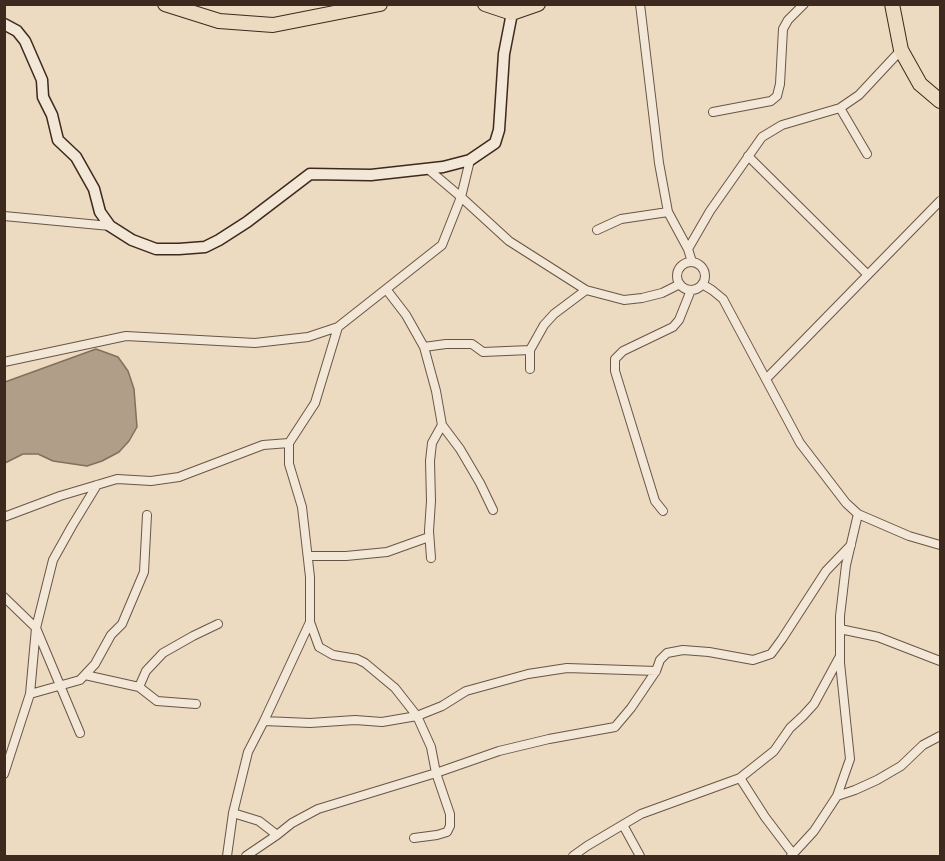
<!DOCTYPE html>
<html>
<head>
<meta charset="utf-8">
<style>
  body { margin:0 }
  #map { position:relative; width:945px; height:861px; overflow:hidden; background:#ecdac1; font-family:"EB Garamond",serif }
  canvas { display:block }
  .frame { position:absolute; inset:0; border:6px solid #3d291d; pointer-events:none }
</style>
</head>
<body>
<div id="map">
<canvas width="945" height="861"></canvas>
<div class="frame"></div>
</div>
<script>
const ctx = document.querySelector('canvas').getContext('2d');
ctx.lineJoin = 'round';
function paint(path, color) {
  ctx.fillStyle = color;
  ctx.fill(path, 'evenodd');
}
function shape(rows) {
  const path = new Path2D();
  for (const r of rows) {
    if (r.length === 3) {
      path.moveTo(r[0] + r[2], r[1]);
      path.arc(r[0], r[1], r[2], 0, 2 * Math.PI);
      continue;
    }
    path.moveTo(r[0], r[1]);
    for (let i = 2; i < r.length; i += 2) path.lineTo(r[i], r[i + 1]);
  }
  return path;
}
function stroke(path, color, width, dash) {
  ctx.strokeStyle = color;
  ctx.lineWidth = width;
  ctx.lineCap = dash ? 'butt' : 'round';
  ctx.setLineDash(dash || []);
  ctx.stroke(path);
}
const water = shape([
  [96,349,118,357,128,371,134,389,137,427,129,441,119,452,102,461,87,466,53,461,38,454,23,454,5,463,5,382,96,349]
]);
paint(water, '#b09e89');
stroke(water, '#826f5e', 1.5);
const street = shape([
  [640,4,659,163,668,212,688,249,692,262],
  [840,108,867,154],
  [713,112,771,101,777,96,780,84,783,29,788,20,804,4],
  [748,156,867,274],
  [470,160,461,197,509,241,586,290,624,300,642,298,662,293,680,284],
  [4,216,110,226],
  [597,230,621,219,668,212],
  [688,249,710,211,762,137,782,125,840,108,859,95,901,50],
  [691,276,14],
  [702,284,712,290,723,299,800,443,846,503,858,514,909,536,940,545],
  [386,289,406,315,424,347,436,391,442,425,460,449,480,483,493,510],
  [424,347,446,344,472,344,483,352,530,350,530,369],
  [530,350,544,325,554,314,586,290],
  [4,362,126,336,255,343,308,337,338,327,442,245,461,197,428,169],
  [766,379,940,201],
  [663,511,655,501,615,371,615,359,623,351,673,327,679,320,691,290],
  [4,517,60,496,117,479,151,481,179,477,263,445,289,443],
  [308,556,346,556,387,552,429,537],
  [431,558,429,531,431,501,430,461,432,443,442,425],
  [4,597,36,628,30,694],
  [310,622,319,647,333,655,357,659,365,663,395,688,417,716,431,747,436,773,450,814,450,826,447,832,437,835,414,838],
  [840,629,878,637,940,661],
  [85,675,139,687,157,701,196,704],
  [139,687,146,671,163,653,193,636,218,624],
  [264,721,310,723,355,720,382,722,417,716,442,706,466,691,528,674,567,668,656,671],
  [80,733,36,628,53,560,72,526,97,485],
  [4,774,30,694,80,680,95,664,111,635,122,624,144,572,147,515],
  [740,778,765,817,793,854],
  [837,796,855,790,877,780,901,766,923,745,940,736],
  [233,813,259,821,277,835,292,823,318,809,436,773,499,751,549,739,615,727,631,708,656,671,660,660,667,653,683,650,709,652,753,660,771,654,782,639,826,571,851,545],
  [623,825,640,856],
  [227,856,233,813,248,752,264,721,310,622,310,577,302,507,289,464,289,443,315,403,338,327],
  [246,856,277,835],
  [573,856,587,846,641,814,740,778,774,751,790,728,803,716,814,704,839,658],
  [791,856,814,831,837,796,850,759,840,663,840,616,846,565,858,514]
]);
const secondary = shape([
  [4,24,17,31,25,41,42,80,43,97,52,115,58,140,76,157,94,189,100,212,110,226,132,240,156,249,179,249,205,247,219,240,247,222,310,174,371,175,443,167,470,160,495,143,499,130,504,54,512,13]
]);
const highway = shape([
  [165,4,219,21,273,25,380,4],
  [485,4,512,13,538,4],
  [892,4,901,50,920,84,940,101]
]);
stroke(street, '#695546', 10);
stroke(secondary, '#3d291d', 13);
stroke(highway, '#3d291d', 16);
stroke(street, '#f3e7d7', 8);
stroke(secondary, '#f3e7d7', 10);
stroke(highway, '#ecdac1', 14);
</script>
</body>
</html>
